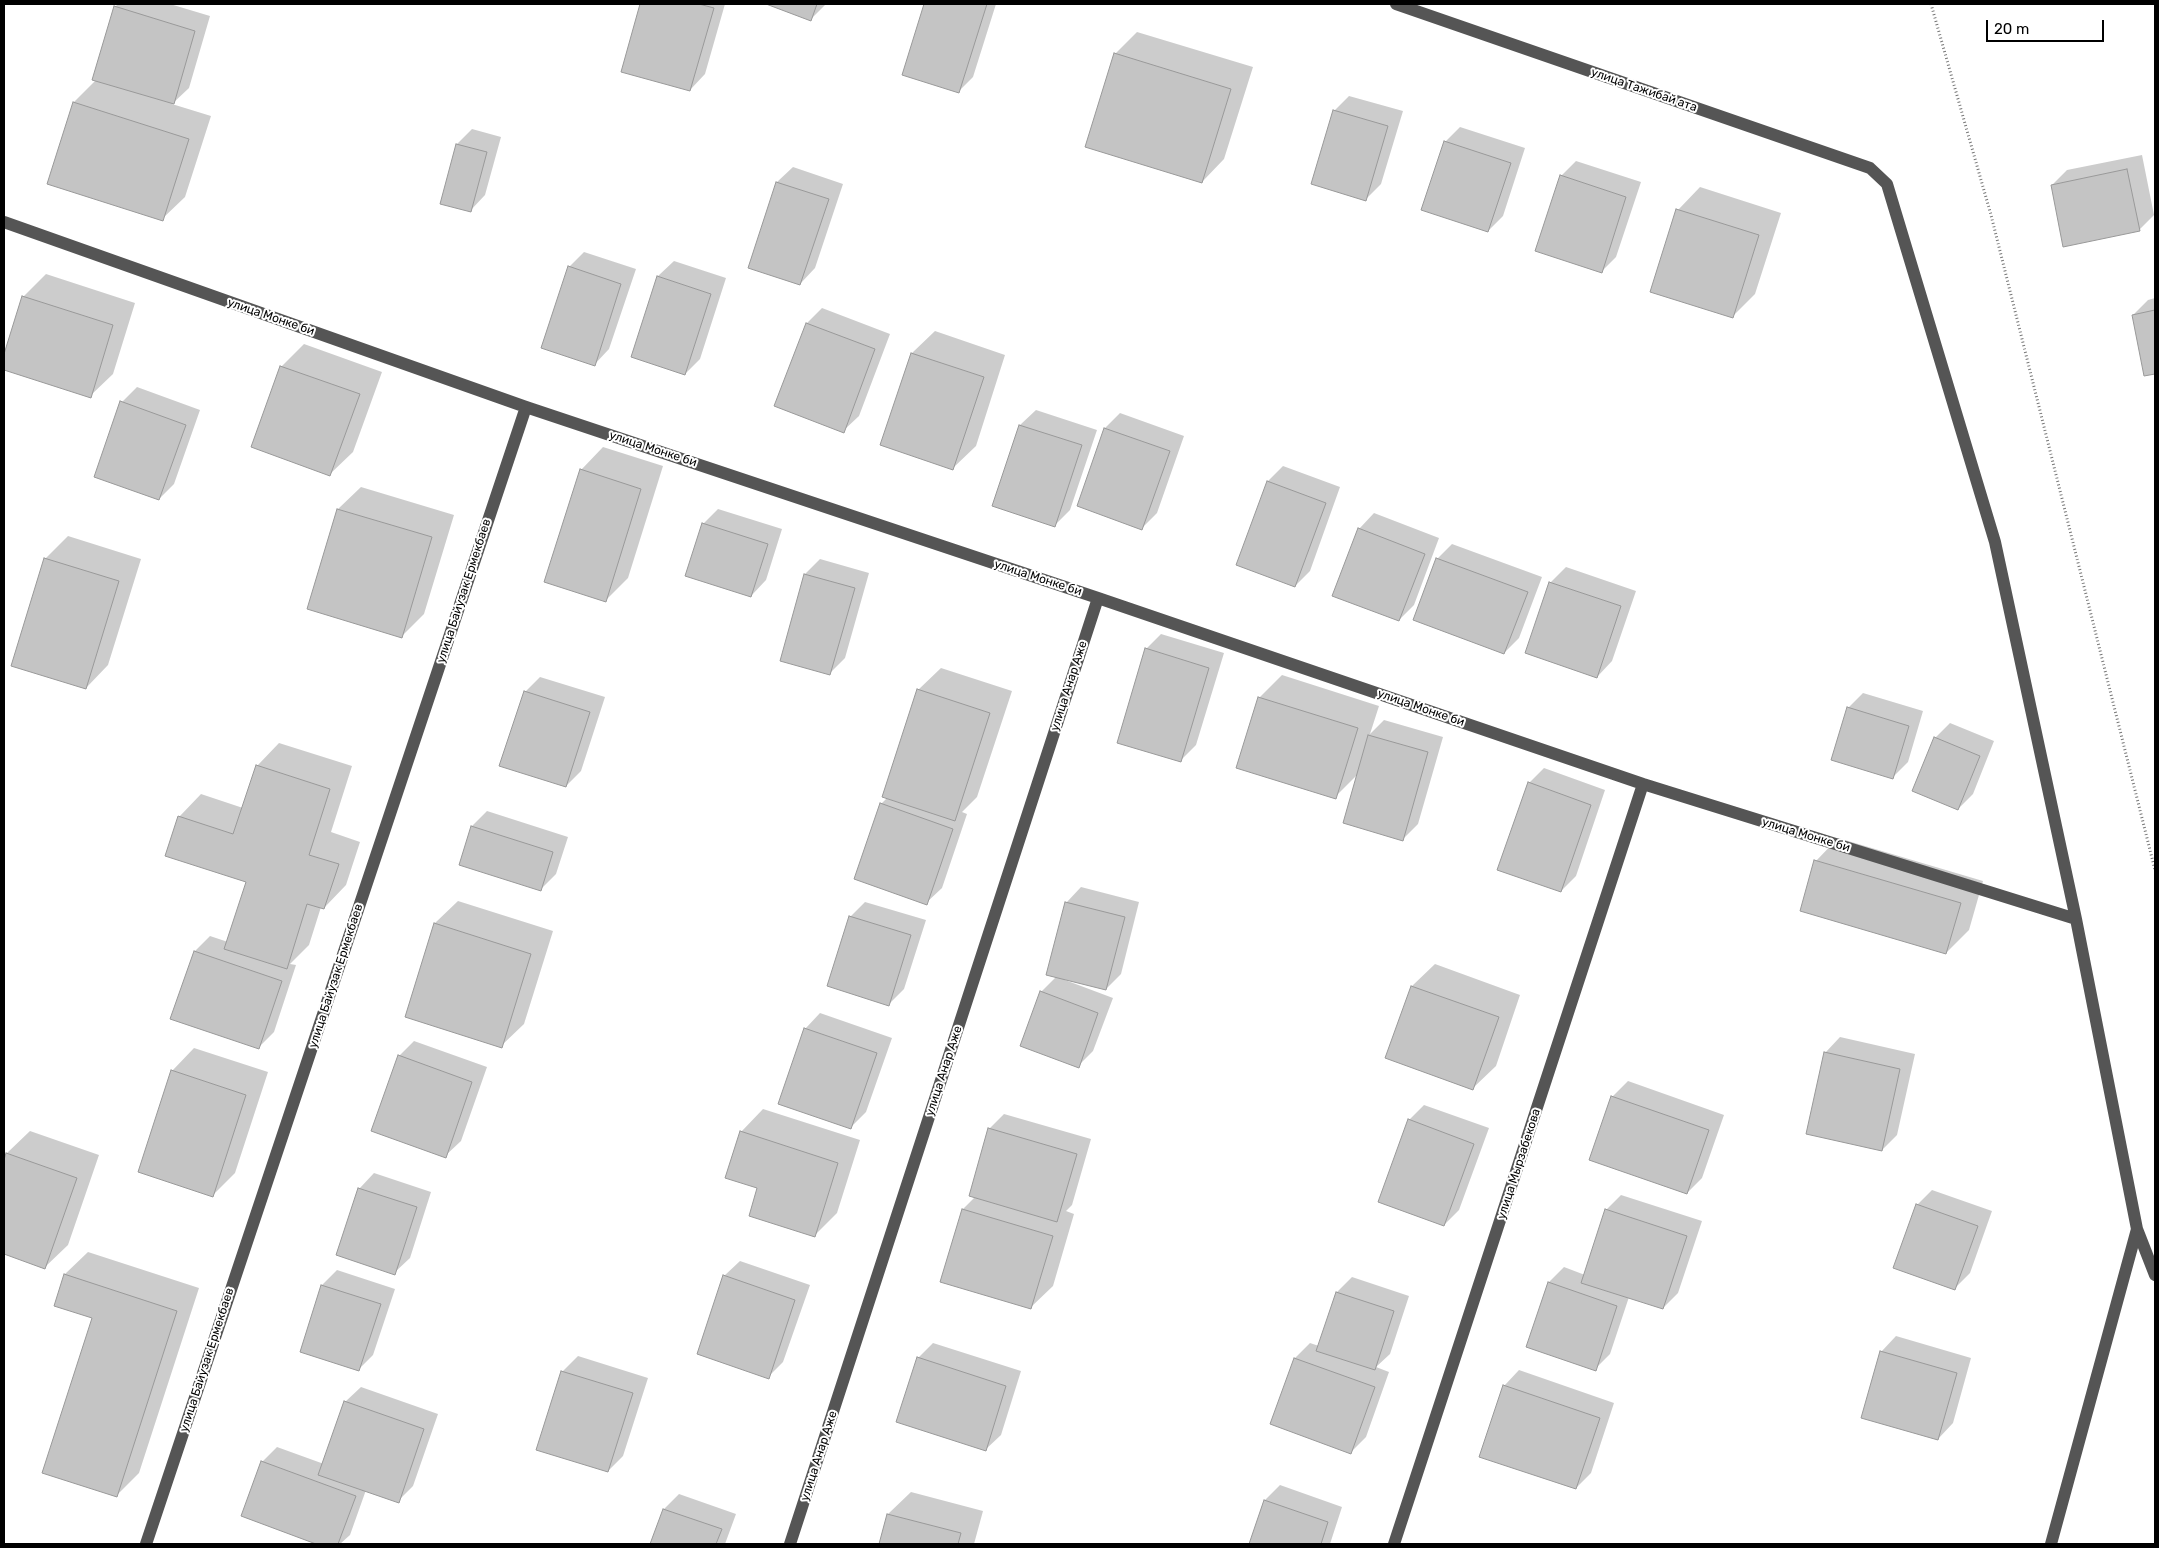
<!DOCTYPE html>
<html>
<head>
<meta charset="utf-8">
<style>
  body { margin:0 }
  #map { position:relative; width:2159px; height:1548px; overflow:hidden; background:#fff; font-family:Rubik,sans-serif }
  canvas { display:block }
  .frame { position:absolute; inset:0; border:5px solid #000; pointer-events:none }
  .scale { position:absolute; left:1986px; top:20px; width:118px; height:22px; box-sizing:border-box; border:2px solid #000; border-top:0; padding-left:6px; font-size:15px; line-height:18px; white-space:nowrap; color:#000; -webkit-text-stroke:4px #fff; paint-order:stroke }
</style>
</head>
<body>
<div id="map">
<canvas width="2159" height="1548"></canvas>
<div class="frame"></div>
<div class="scale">20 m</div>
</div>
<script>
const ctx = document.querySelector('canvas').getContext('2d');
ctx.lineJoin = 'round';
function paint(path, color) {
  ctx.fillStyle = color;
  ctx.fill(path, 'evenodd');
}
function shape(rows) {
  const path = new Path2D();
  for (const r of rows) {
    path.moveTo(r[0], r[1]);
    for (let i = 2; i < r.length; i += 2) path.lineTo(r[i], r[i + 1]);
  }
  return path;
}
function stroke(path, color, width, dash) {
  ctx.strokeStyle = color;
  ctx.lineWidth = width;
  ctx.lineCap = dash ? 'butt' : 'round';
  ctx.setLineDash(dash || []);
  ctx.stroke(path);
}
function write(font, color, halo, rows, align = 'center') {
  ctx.font = font + ' Rubik,sans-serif';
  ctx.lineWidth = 4;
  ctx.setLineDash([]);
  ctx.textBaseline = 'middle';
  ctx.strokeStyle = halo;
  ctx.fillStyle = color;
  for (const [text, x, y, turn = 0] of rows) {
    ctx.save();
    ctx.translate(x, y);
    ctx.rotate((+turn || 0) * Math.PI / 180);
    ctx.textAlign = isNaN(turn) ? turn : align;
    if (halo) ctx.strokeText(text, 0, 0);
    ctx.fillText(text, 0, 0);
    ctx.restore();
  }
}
paint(shape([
  [118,4,170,4,210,16,189,88,172,104,211,116,185,197,162,219,48,183,74,102,96,80,115,7],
  [642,4,725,4,705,74,690,90,623,71],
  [769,4,826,4,811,19],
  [926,4,996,4,973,77,958,92,904,75],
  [1137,32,1253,67,1224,159,1202,182,1115,54],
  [1349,96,1403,111,1381,184,1366,199,1334,111],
  [1460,127,1525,148,1503,216,1488,231,1445,142],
  [472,129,501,137,485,195,470,211,457,144],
  [2142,155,2154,215,2139,230,2052,185,2067,170],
  [1576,161,1641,182,1616,257,1601,272,1561,176],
  [793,167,843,184,815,268,800,284,749,267,777,182],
  [1700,187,1781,213,1755,294,1732,317,1678,210],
  [584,252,636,269,609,349,594,365,569,267],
  [674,261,726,278,700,359,685,374,632,357,658,276],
  [46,274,135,303,113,374,90,396,4,369,4,358,23,297],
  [2155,298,2155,373,2145,375,2133,315,2148,300],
  [822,308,890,334,859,416,843,431,807,323],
  [935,331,1005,355,976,446,953,468,912,353],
  [304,344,382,372,353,452,330,474,281,367],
  [137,387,200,410,174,484,159,499,122,402],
  [1036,410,1097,430,1070,510,1055,525,994,506,1020,425],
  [1120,413,1184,436,1157,513,1142,528,1078,506,1105,428],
  [603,447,663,466,628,578,606,600,581,470],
  [1283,466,1340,487,1310,571,1295,586,1268,481],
  [361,487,454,515,424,614,402,636,308,608,338,509],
  [718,509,782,529,766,580,751,596,703,524],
  [1374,513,1439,538,1414,605,1399,620,1359,529],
  [68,536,141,559,108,665,86,688,45,559],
  [1452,544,1542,577,1519,638,1504,653,1437,559],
  [820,559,869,573,845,658,830,673,805,574],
  [1566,567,1636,591,1612,661,1597,677,1550,583],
  [1161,634,1224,653,1196,745,1181,760,1146,649],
  [941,668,1012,691,977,797,962,812,967,814,942,888,926,903,881,804,888,797,918,690],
  [1282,675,1379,706,1370,734,1384,720,1443,737,1418,824,1403,839,1358,774,1335,797,1260,697],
  [540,677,605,697,581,771,566,786,525,692],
  [1863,693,1923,711,1908,762,1892,778,1848,708],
  [1950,723,1994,741,1973,794,1958,809,1935,738],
  [279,743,352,766,331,832,360,842,346,885,324,908,321,907,309,945,290,964,296,965,274,1032,259,1047,172,1018,195,951,210,936,228,942,247,881,179,817,201,794,243,808,257,766],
  [1544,768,1605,790,1576,876,1561,891,1529,783],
  [487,811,568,837,556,874,541,889,472,826],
  [1838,838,1983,881,1969,930,1946,953,1816,861],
  [1081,887,1139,902,1121,974,1106,989,1066,978,1065,980,1113,998,1093,1051,1078,1066,1041,992,1057,976,1066,903],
  [458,901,553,931,524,1024,501,1046,435,923],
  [865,902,926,920,904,989,889,1004,850,917],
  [1435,964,1520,995,1496,1066,1473,1088,1412,986],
  [820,1013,892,1038,866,1112,851,1127,805,1029],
  [1840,1037,1915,1054,1897,1135,1882,1150,1825,1053],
  [414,1041,487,1067,461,1141,445,1156,399,1056],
  [194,1048,268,1072,235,1173,213,1195,172,1071],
  [1628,1081,1724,1115,1702,1178,1687,1193,1590,1159,1613,1096],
  [1424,1105,1489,1128,1459,1210,1444,1225,1409,1120],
  [763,1109,860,1140,837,1213,814,1236,758,1187,741,1132],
  [1004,1114,1091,1139,1072,1205,1066,1211,1074,1214,1053,1286,1030,1308,963,1209,975,1197,989,1129],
  [30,1131,99,1155,68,1245,45,1267,4,1253,4,1164,7,1153],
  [374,1173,431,1192,410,1258,394,1273,359,1189],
  [1932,1190,1992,1211,1970,1273,1955,1288,1917,1205],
  [1621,1195,1702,1221,1678,1293,1663,1308,1629,1297,1610,1354,1595,1369,1549,1282,1564,1267,1585,1275,1606,1210],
  [88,1252,199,1288,139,1473,117,1495,94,1317,65,1274],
  [740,1261,810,1285,783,1362,768,1377,724,1276],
  [337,1270,395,1289,373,1355,358,1370,301,1351,322,1285],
  [1352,1277,1409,1296,1390,1354,1376,1367,1389,1372,1366,1437,1351,1452,1271,1424,1295,1358,1310,1343,1319,1346,1337,1292],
  [1896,1336,1971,1358,1953,1423,1938,1439,1881,1352],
  [933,1343,1021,1371,1001,1435,985,1450,918,1358],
  [578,1356,648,1378,623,1456,608,1471,562,1372],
  [1519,1370,1614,1403,1591,1473,1576,1488,1504,1386],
  [361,1387,438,1414,413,1486,398,1501,366,1490,350,1535,340,1544,320,1544,242,1516,262,1462,277,1447,324,1464,345,1402],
  [1280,1485,1342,1507,1330,1544,1250,1544,1265,1500],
  [911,1492,983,1511,974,1544,880,1544,888,1514],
  [679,1494,736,1514,725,1544,652,1544,664,1509]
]), '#0003');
const building = shape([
  [640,4,699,4,714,8,690,91,621,72,640,4],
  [766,4,817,4,811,21,766,4],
  [924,4,987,4,959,93,902,75,924,4],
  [114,6,195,31,174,104,92,80,114,6],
  [1114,53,1231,89,1202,183,1085,147,1114,53],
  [73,102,189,139,163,221,47,184,73,102],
  [1333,110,1388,126,1366,201,1311,184,1333,110],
  [1444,141,1511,163,1488,232,1421,210,1444,141],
  [456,144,487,152,471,212,440,204,456,144],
  [2127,169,2140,231,2063,247,2051,185,2127,169],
  [1560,175,1626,197,1602,273,1535,251,1560,175],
  [776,182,829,199,800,285,748,268,776,182],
  [1676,209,1759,235,1733,318,1650,292,1676,209],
  [568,266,621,284,595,366,541,348,568,266],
  [657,276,711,294,685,375,631,357,657,276],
  [22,296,113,325,91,398,4,370,4,354,22,296],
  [2155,310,2155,374,2144,376,2132,315,2155,310],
  [806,323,875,349,844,433,774,406,806,323],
  [911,353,984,377,953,470,880,445,911,353],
  [280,366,360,394,330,476,251,447,280,366],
  [120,401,186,425,159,500,94,477,120,401],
  [1019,425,1082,445,1055,527,992,506,1019,425],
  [1104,428,1170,451,1142,530,1077,506,1104,428],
  [580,469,641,489,606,602,544,582,580,469],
  [1267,481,1326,503,1295,587,1236,565,1267,481],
  [337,509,432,537,402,638,307,609,337,509],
  [702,523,768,544,751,597,685,576,702,523],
  [1358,528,1425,554,1399,621,1332,596,1358,528],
  [44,558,119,581,86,689,11,666,44,558],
  [1436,558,1528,592,1504,654,1413,620,1436,558],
  [804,574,855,588,830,675,780,661,804,574],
  [1549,582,1621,606,1597,678,1525,653,1549,582],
  [1145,648,1209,668,1181,762,1117,743,1145,648],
  [917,689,990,713,955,821,882,797,917,689],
  [524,691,590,712,566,787,499,766,524,691],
  [1258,697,1358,728,1336,799,1236,768,1258,697],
  [1847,707,1909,726,1893,779,1831,760,1847,707],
  [1368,735,1428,752,1403,841,1343,823,1368,735],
  [1934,737,1980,756,1958,810,1912,791,1934,737],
  [256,765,330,789,309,855,339,864,324,909,307,904,287,969,224,949,246,882,165,856,178,816,233,834,256,765],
  [1528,782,1591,805,1561,892,1497,870,1528,782],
  [880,803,953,829,927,905,854,879,880,803],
  [471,826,553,852,541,891,459,865,471,826],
  [1814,860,1961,903,1946,954,1800,911,1814,860],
  [1065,902,1125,917,1106,990,1046,975,1065,902],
  [849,916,911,935,889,1006,827,986,849,916],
  [434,923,531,954,502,1048,405,1017,434,923],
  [194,951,282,981,259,1049,170,1019,194,951],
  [1411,986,1499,1017,1473,1090,1385,1058,1411,986],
  [1040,991,1098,1013,1079,1068,1020,1046,1040,991],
  [804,1028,877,1053,851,1129,778,1104,804,1028],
  [1824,1052,1900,1069,1882,1151,1806,1134,1824,1052],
  [398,1055,472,1082,446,1158,371,1131,398,1055],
  [171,1070,246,1095,213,1197,138,1172,171,1070],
  [1611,1096,1709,1130,1687,1194,1589,1160,1611,1096],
  [1408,1119,1474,1144,1444,1226,1378,1202,1408,1119],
  [988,1128,1077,1154,1057,1222,969,1196,988,1128],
  [740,1131,838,1163,815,1237,749,1216,757,1188,725,1178,740,1131],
  [6,1153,77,1178,45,1269,4,1254,4,1160,6,1153],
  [358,1188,417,1207,395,1275,336,1255,358,1188],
  [1916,1204,1978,1226,1955,1290,1893,1268,1916,1204],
  [962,1209,1053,1236,1031,1309,940,1282,962,1209],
  [1605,1209,1687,1236,1663,1309,1581,1283,1605,1209],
  [64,1274,177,1311,117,1497,42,1473,92,1318,54,1306,64,1274],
  [723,1275,795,1300,769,1379,697,1354,723,1275],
  [1548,1282,1617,1306,1596,1371,1526,1347,1548,1282],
  [321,1285,381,1304,359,1371,300,1352,321,1285],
  [1336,1292,1394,1311,1375,1370,1316,1351,1336,1292],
  [1880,1351,1957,1373,1938,1440,1861,1418,1880,1351],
  [917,1357,1006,1386,986,1451,896,1422,917,1357],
  [1294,1358,1375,1387,1351,1454,1270,1424,1294,1358],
  [561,1371,633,1393,608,1472,536,1450,561,1371],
  [1503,1385,1600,1418,1576,1489,1479,1457,1503,1385],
  [344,1401,424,1429,399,1503,318,1475,344,1401],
  [261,1461,356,1496,338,1544,316,1544,241,1516,261,1461],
  [1264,1500,1328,1522,1321,1544,1249,1544,1264,1500],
  [663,1509,722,1529,716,1544,650,1544,663,1509],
  [887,1514,961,1533,958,1544,879,1544,887,1514]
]);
paint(building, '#c4c4c4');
stroke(building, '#999', 1);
stroke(shape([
  [1931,4,1991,215,2155,870]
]), '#777', 3, [1, 2.5]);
stroke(shape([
  [1396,4,1870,168,1887,184,1995,542,2076,919,2137,1229,2155,1275],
  [4,222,526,407,1098,598,1643,784,2076,919],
  [146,1544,526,407],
  [790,1544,1098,598],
  [1394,1544,1643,784],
  [2051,1544,2137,1229]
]), '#555', 12);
write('12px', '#000', '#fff', [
  ["улица Тажибай ата",1644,90,19],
  ["улица Монке би",271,317,19],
  ["улица Монке би",653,449,18],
  ["улица Монке би",1038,578,18],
  ["улица Байузак Ермекбаев",464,591,-72],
  ["улица Анар Аже",1069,686,-72],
  ["улица Монке би",1421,708,19],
  ["улица Монке би",1806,835,17],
  ["улица Байузак Ермекбаев",336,976,-72],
  ["улица Анар Аже",944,1071,-72],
  ["улица Мырзабекова",1519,1164,-72],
  ["улица Байузак Ермекбаев",207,1360,-72],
  ["улица Анар Аже",819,1456,-72]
]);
</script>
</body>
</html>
